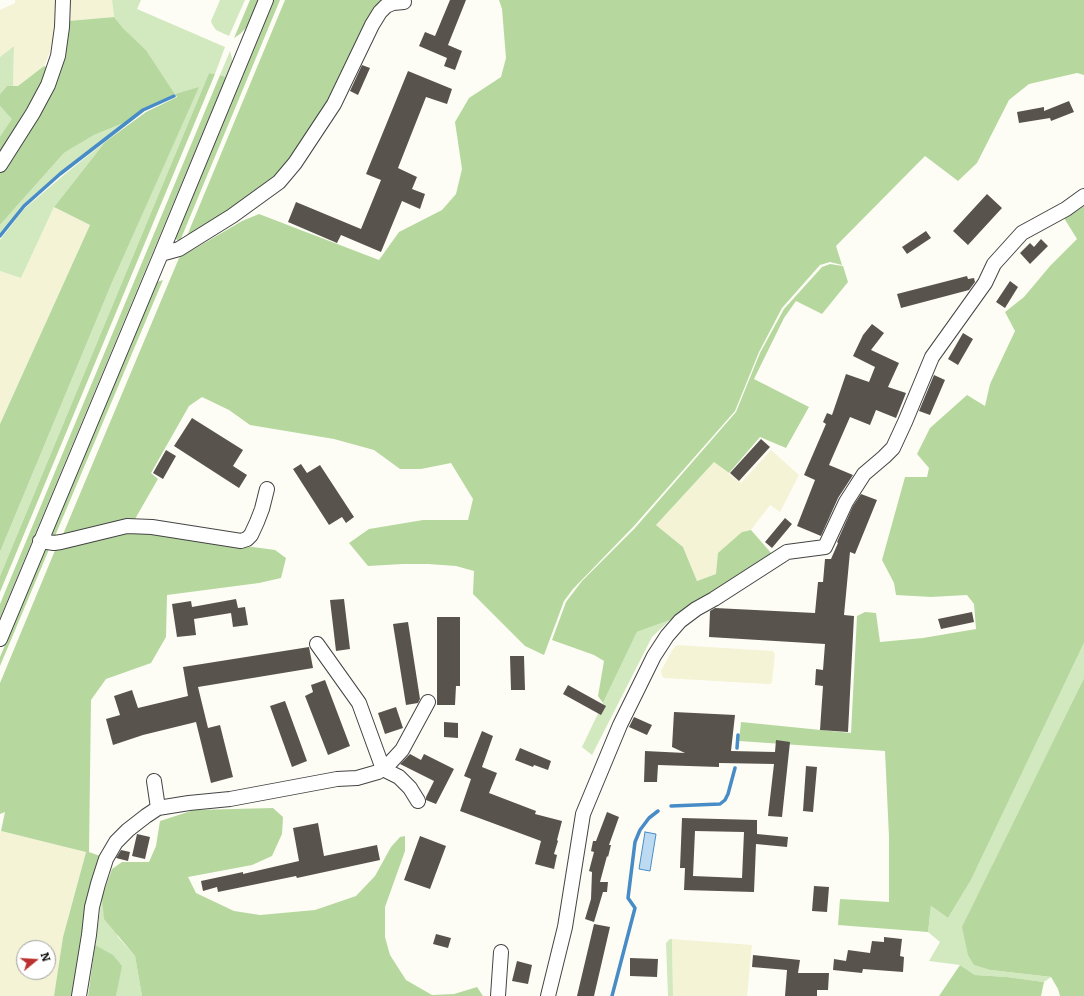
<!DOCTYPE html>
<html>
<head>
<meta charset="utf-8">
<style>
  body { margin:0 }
  #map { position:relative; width:1084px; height:996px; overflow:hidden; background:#fefdf5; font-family:Literata,serif }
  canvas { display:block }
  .north { position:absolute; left:16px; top:940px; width:40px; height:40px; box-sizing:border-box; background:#fff; border:1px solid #a0a0a0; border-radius:50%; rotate:72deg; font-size:11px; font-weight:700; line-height:16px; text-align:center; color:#111 }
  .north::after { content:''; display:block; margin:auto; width:14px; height:18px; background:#ba312f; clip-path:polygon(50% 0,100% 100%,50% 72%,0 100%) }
</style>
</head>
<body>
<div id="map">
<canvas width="1084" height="996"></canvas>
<div class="north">N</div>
</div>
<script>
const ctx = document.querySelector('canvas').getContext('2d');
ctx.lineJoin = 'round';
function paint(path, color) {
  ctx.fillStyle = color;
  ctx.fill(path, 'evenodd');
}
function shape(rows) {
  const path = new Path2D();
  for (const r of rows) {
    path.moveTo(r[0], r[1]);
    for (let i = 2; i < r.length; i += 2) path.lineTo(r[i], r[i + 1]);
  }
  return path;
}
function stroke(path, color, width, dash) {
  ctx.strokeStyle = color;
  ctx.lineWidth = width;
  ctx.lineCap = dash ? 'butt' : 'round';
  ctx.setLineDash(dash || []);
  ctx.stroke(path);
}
paint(shape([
  [15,0,56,0,56,23,53,39,50,52,44,66,18,86,13,86,14,46,0,57,0,10,15,3],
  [67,0,112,0,114,17,68,21],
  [54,207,90,225,0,424,0,271,21,278],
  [771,450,799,475,780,512,770,505,751,530,742,532,716,574,697,581,683,547,656,525,714,462,741,483],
  [677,645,773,651,775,654,772,682,771,684,767,684,664,678,662,676,661,671,673,649],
  [0,831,86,851,63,937,54,996,0,996],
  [24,948,48,948,48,972,24,972],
  [672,939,752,945,747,996,673,996]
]), '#f4f3d6');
paint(shape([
  [112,0,141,0,137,9,225,47,215,74,209,73,0,576,0,552,111,285,198,88,175,94,146,50,124,29,114,17],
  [220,0,245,0,229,36,216,30,212,24,211,21],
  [14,46,13,86,7,86,0,94,0,57],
  [230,51,232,58,232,64,226,77,220,75],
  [0,106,13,119,1,138,0,137],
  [126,122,33,196,23,205,0,235,0,225,64,153,94,135],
  [105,142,54,207,21,278,0,271,0,240,24,209,65,174],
  [670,620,652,637,592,755,582,747,637,632],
  [1084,643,1084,678,992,866,991,970,1051,977,1044,982,1007,977,975,975,960,965,929,961,940,942,928,932,931,906,948,918,971,880],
  [102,897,118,937,135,956,142,996,116,996,121,965,95,945],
  [670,939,672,939,673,996,668,996,666,943]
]), '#d2e8bf');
paint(shape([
  [250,0,259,0,249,23,245,29,240,34,234,38],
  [274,0,280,0,180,241,175,239],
  [285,0,385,0,327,106,290,159,262,189,186,238],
  [499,0,1084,0,1084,75,1077,73,1029,84,1009,100,977,163,958,181,925,156,836,246,842,265,830,262,820,265,782,308,759,352,735,411,634,526,573,589,564,601,544,655,525,646,473,594,474,571,456,566,428,564,403,564,368,566,349,543,369,529,423,520,468,520,473,499,451,463,421,469,400,469,374,450,334,439,250,425,229,410,202,397,189,406,151,473,158,479,135,519,61,539,179,258,242,221,259,214,379,260,399,232,442,210,456,194,462,169,455,122,469,98,501,77,506,58,502,9],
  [114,17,124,29,146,50,175,94,199,87,111,285,0,552,0,424,90,225,54,207,105,142,146,112,177,97,175,94,142,109,126,122,94,135,64,153,0,225,0,172,23,134,68,21],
  [44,66,47,67,39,88,0,152,0,137,12,119,0,106,0,94,7,86,18,86],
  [209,73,215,74,0,592,0,576],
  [220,75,226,77,0,618,0,604],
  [1084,204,1084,643,971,880,948,918,931,906,928,932,838,925,840,899,889,902,889,837,885,751,739,741,741,722,851,733,857,616,865,612,876,613,880,642,923,638,976,629,974,604,967,595,931,597,896,595,894,583,882,560,905,477,927,477,929,468,917,454,930,428,967,395,985,406,990,384,1015,331,1005,312,1024,297,1050,266,1077,239,1064,218],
  [830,264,843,266,848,282,822,314,796,301,784,318,754,379,809,407,786,448,760,437,729,473,714,462,656,525,683,547,697,581,716,574,718,553,742,532,751,530,772,554,670,620,637,632,603,703,598,696,604,661,594,655,552,640,566,602,582,581,635,528,736,412,760,353,784,309,822,267],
  [163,280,55,536,50,536,157,282],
  [137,531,275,550,286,558,281,578,259,583,167,595,166,637,151,663,106,679,91,700,89,852,103,857,74,996,54,996,63,937,86,852,1,831,5,812,0,814,0,683,56,548],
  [50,547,0,666,0,657,45,549],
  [1084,678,1084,996,1060,996,1058,989,1051,977,991,970,974,965,968,955,962,927],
  [273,808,283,817,282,834,272,856,252,865,188,877,196,893,234,911,260,915,315,910,356,896,375,876,391,847,400,837,405,836,405,851,385,907,385,937,390,955,406,980,432,995,454,994,477,987,483,996,142,996,135,956,104,919,102,897,112,869,122,862,149,862,156,846,160,821,194,810],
  [95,945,113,955,122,966,116,996,88,996],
  [960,965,975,975,1007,977,1044,982,1041,996,939,996]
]), '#b6d89f');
const water = shape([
  [645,832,656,834,650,871,639,869,645,832]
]);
paint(water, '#bcdbf3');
stroke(water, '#478cc6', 1);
stroke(shape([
  [0,236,24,206,60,174,143,110,174,96],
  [737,748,738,735],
  [671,806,720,804,725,800,728,794,735,768],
  [612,996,635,908,628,898,635,842,640,830,649,818,658,811]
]), '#478cc6', 3.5);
paint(shape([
  [450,0,466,0,448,45,462,51,455,70,444,66,447,58,419,46,425,32,435,36],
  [362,65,370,68,358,95,350,91],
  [408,71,452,89,447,104,426,97,398,168,417,177,412,189,425,194,420,209,402,201,381,252,341,235,337,243,288,222,296,202,361,229,381,180,366,174],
  [1069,101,1074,112,1051,121,1050,118,1019,123,1017,112,1044,107,1044,111],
  [987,194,1002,208,968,245,953,231],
  [926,231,931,238,907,254,902,247],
  [1041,239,1048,246,1030,264,1020,253,1030,243,1034,247],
  [967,276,968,279,974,278,975,282,969,290,901,308,897,294],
  [1010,281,1018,287,1005,308,996,302],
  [872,324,884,333,871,350,899,363,888,387,906,393,896,418,876,410,870,425,850,417,829,465,853,475,838,498,821,536,797,526,815,480,804,475,826,424,823,422,827,413,832,415,846,374,869,382,875,367,853,356,863,335],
  [963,333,973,339,958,365,948,359],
  [934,375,945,380,930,415,919,411],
  [192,418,243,450,233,466,247,475,239,488,174,446],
  [761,439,770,447,739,481,730,473],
  [166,450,176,456,163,479,153,473],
  [301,464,307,473,320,465,354,517,346,523,342,517,329,525,293,469],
  [861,494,877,500,855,554,850,552,844,615,854,616,848,732,820,730,823,686,815,685,816,669,823,670,825,644,709,637,710,611,715,608,815,613,818,582,823,582,825,559,831,559,838,543,837,542,853,506],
  [785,518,792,524,772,548,765,542],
  [236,599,238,608,245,607,248,625,233,627,231,613,194,619,196,635,177,637,172,604,191,601,192,607],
  [344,599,350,649,336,651,330,600],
  [972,612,974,622,941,629,938,619],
  [437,617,460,617,460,686,456,686,455,705,437,705],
  [408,622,420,699,418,703,406,705,393,624],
  [309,647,313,668,198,687,208,728,220,725,233,777,211,783,196,722,143,735,113,745,106,719,120,715,114,696,132,690,138,708,188,696,183,667],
  [510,656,524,656,525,690,511,690],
  [325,680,350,746,328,755,305,696,313,692,311,685],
  [568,685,606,706,601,715,563,694],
  [285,701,307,761,292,767,270,706],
  [396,707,403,728,385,734,378,713],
  [674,712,735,715,731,751,775,752,776,740,790,742,782,817,768,816,774,764,719,763,719,767,658,765,657,782,644,782,645,751,685,753,672,747],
  [634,717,652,725,647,735,629,727],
  [444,722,458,723,458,738,444,737],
  [482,731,493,736,482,767,497,773,489,793,536,811,535,814,562,821,557,840,558,841,554,854,557,855,554,869,535,864,541,841,460,811,471,779,464,776],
  [520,748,551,761,548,770,534,765,533,767,515,760],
  [410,754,421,760,424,754,454,769,436,804,426,800,426,797,434,781,400,764],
  [806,766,817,767,813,812,803,811],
  [607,812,619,817,609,845,611,845,608,857,607,856,600,882,608,882,607,892,603,892,594,922,585,919,591,899,592,872,589,871,594,852,591,851,593,841,596,841],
  [682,818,757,820,757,834,788,837,787,847,756,844,754,892,684,890,685,868,680,868],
  [695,831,744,832,742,878,693,876],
  [318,823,324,856,377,845,380,860,297,878,296,876,218,892,217,887,203,891,201,881,243,872,243,874,299,861,293,828],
  [137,834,150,837,145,859,132,856],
  [420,836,446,846,430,889,404,880],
  [121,850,130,852,128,861,116,858],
  [814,886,829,887,827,912,812,911],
  [594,924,610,927,594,996,577,996],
  [436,934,451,938,448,948,433,944],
  [884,937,902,939,900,956,904,957,903,972,863,969,862,973,833,970,834,959,846,961,848,950,870,953,872,941,884,942],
  [753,955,800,960,798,973,829,973,828,990,817,990,817,996,785,996,787,970,752,967],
  [630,958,658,959,657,977,630,976],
  [517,961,532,965,528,984,512,981]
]), '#59534e');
const minor = shape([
  [0,165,33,113,48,85,58,56,62,27,63,0],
  [161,254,179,249,232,216,279,182,295,163,334,104,372,25,380,12,386,6,393,3,404,2],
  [40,541,54,543,61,542,127,526,152,527,241,541,247,539,251,535,257,522,262,509,267,489],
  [0,639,161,254,266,0],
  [317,644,359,703,383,769,399,777,410,788,418,801],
  [154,781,158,808],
  [79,996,89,935,92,907,98,884,106,859,116,842,128,830,146,816,158,808,189,803,230,799,337,779,357,778,378,772,389,764,402,750,428,702],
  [498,996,501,952],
  [548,996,565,927,583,814,620,725,654,656,667,636,680,621,696,609,714,599,787,552,825,547,846,502,864,474,884,457,893,448,905,422,932,357,985,283,994,264,1022,233,1066,209,1084,196]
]);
stroke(minor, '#444', 16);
stroke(minor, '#fff', 14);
</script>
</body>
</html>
